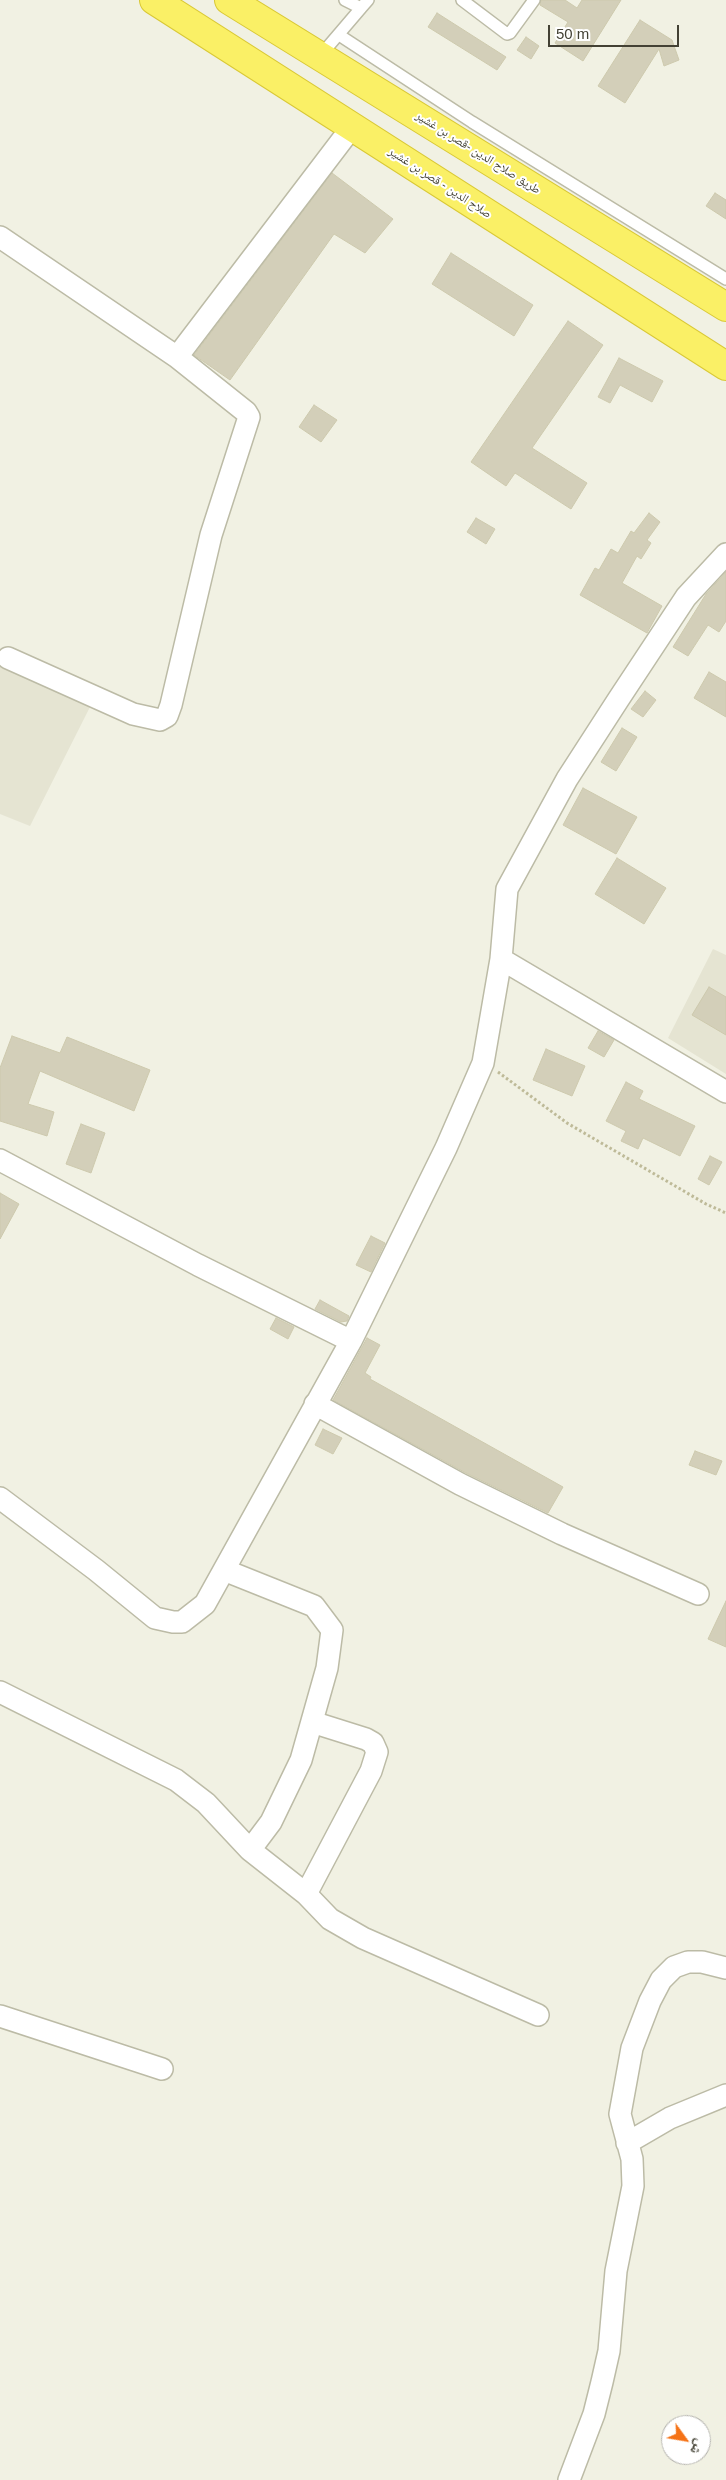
<!DOCTYPE html>
<html>
<head>
<meta charset="utf-8">
<style>
  body { margin:0 }
  #map { position:relative; width:726px; height:2480px; overflow:hidden; background:#f1f1e3; font-family:Arial,"Noto Naskh Arabic",sans-serif }
  canvas { display:block }
  .north { position:absolute; left:661px; top:2415px; width:50px; height:50px; box-sizing:border-box; background:#fff; border:1px solid #b4b3ae; border-radius:50%; rotate:122deg; font-size:14px; font-weight:700; line-height:20px; text-align:center; color:#434134 }
  .north::after { content:''; display:block; margin:auto; width:18px; height:22px; background:#f57317; clip-path:polygon(50% 0,100% 100%,50% 72%,0 100%) }
  .scale { position:absolute; left:548px; top:25px; width:131px; height:22px; box-sizing:border-box; border:2px solid #434134; border-top:0; padding-left:6px; font-size:15px; line-height:18px; white-space:nowrap; color:#434134; -webkit-text-stroke:4px #fff; paint-order:stroke }
</style>
</head>
<body>
<div id="map">
<canvas width="726" height="2480"></canvas>
<div class="north">ش</div>
<div class="scale">50 m</div>
</div>
<script>
const ctx = document.querySelector('canvas').getContext('2d');
ctx.lineJoin = 'round';
function paint(path, color) {
  ctx.fillStyle = color;
  ctx.fill(path, 'evenodd');
}
function shape(rows) {
  const path = new Path2D();
  for (const r of rows) {
    path.moveTo(r[0], r[1]);
    for (let i = 2; i < r.length; i += 2) path.lineTo(r[i], r[i + 1]);
  }
  return path;
}
function stroke(path, color, width, dash) {
  ctx.strokeStyle = color;
  ctx.lineWidth = width;
  ctx.lineCap = dash ? 'butt' : 'round';
  ctx.setLineDash(dash || []);
  ctx.stroke(path);
}
function write(font, color, halo, rows, align = 'center') {
  ctx.font = font + ' Arial,"Noto Naskh Arabic",sans-serif';
  ctx.lineWidth = 4;
  ctx.setLineDash([]);
  ctx.textBaseline = 'middle';
  ctx.strokeStyle = halo;
  ctx.fillStyle = color;
  for (const [text, x, y, turn = 0] of rows) {
    ctx.save();
    ctx.translate(x, y);
    ctx.rotate((+turn || 0) * Math.PI / 180);
    ctx.textAlign = isNaN(turn) ? turn : align;
    if (halo) ctx.strokeText(text, 0, 0);
    ctx.fillText(text, 0, 0);
    ctx.restore();
  }
}
paint(shape([
  [0,652,92,703,30,826,0,814],
  [713,949,726,955,726,1074,668,1038]
]), '#e5e4d2');
const building = shape([
  [541,0,565,0,577,8,582,0,621,0,583,61,555,43,568,22,540,5,541,0],
  [437,13,506,57,497,70,428,27,437,13],
  [640,20,672,40,679,60,664,66,659,49,625,103,598,86,640,20],
  [526,37,539,46,531,59,517,50,526,37],
  [332,173,393,219,365,253,334,234,230,380,194,355,332,173],
  [715,193,726,200,726,219,706,206,715,193],
  [451,253,533,305,514,336,432,284,451,253],
  [568,321,603,345,532,448,587,483,571,509,515,473,506,486,471,462,568,321],
  [619,358,663,381,652,402,620,385,610,403,598,397,619,358],
  [314,405,337,420,321,442,299,427,314,405],
  [649,513,660,522,647,540,651,543,641,559,637,556,622,583,662,606,647,633,580,595,595,568,599,570,611,549,618,553,631,531,634,533,649,513],
  [476,518,495,529,486,544,467,532,476,518],
  [726,572,726,621,719,632,708,625,688,656,673,647,706,594,726,572],
  [709,672,726,682,726,717,694,698,709,672],
  [645,691,656,700,643,717,631,709,645,691],
  [622,728,637,737,616,771,601,762,622,728],
  [583,788,637,817,616,854,563,825,583,788],
  [617,858,666,888,644,924,595,894,617,858],
  [709,987,726,997,726,1035,692,1015,709,987],
  [598,1031,614,1040,604,1057,588,1048,598,1031],
  [12,1036,60,1053,67,1037,150,1070,134,1111,40,1071,28,1104,54,1112,47,1136,0,1121,0,1068,12,1036],
  [546,1049,585,1066,572,1096,533,1080,546,1049],
  [626,1082,643,1091,639,1099,695,1126,680,1156,643,1138,638,1149,621,1141,626,1131,606,1121,626,1082],
  [81,1124,105,1133,91,1173,66,1164,81,1124],
  [710,1156,722,1162,709,1185,698,1179,710,1156],
  [0,1193,19,1204,0,1239,0,1193],
  [371,1236,385,1243,371,1272,356,1265,371,1236],
  [320,1300,349,1316,347,1321,341,1322,315,1309,320,1300],
  [276,1318,294,1327,288,1339,270,1329,276,1318],
  [367,1338,380,1345,365,1373,371,1377,370,1379,563,1487,548,1513,466,1473,333,1400,367,1338],
  [323,1429,342,1438,333,1454,315,1445,323,1429],
  [695,1451,722,1461,716,1475,689,1465,695,1451],
  [726,1601,726,1647,708,1639,726,1601]
]);
paint(building, '#d3cfb9');
stroke(building, '#cdc9ad', 1);
const lane = shape([
  [345,0,361,8,368,0],
  [462,0,507,34,510,33,534,0],
  [339,35,472,122,726,279],
  [320,56,361,8]
]);
const street = shape([
  [0,237,177,357,246,412,249,417,211,535,171,705,167,716,160,720,133,714,8,658],
  [177,357,352,127],
  [501,959,726,1092],
  [0,1160,198,1265,351,1341],
  [315,1404,460,1484,562,1534,698,1594],
  [0,1498,96,1570,155,1618,173,1622,182,1622,205,1604,351,1341,446,1148,483,1063,501,959,507,889,567,779,618,700,686,597,726,554],
  [0,1692,176,1780,206,1803,250,1850,271,1822,301,1760,327,1668,332,1630,314,1606,224,1570],
  [250,1850,306,1894,330,1919,363,1938,538,2015],
  [306,1894,371,1771,377,1752,373,1743,366,1739,312,1722],
  [0,2016,162,2069],
  [627,2143,670,2118,726,2095],
  [569,2480,594,2414,602,2382,609,2351,616,2271,633,2186,632,2159,620,2114,632,2048,650,2001,661,1980,674,1967,688,1962,702,1962,726,1968]
]);
const highway = shape([
  [154,0,726,366],
  [229,0,726,307]
]);
stroke(lane, '#bcbba6', 14);
stroke(street, '#bcbba6', 24);
stroke(highway, '#d9c836', 30);
stroke(shape([
  [498,1072,567,1123,706,1204,726,1213]
]), '#beba98', 3, [2.5, 2.5]);
stroke(lane, '#fff', 11);
stroke(street, '#fff', 21);
stroke(highway, '#faf066', 28);
write('12px', '#434134', '#fff', [
  ["طريق صلاح الدين -قصر بن غشير",478,153,32],
  ["صلاح الدين - قصر بن غشير",440,183,33]
]);
</script>
</body>
</html>
